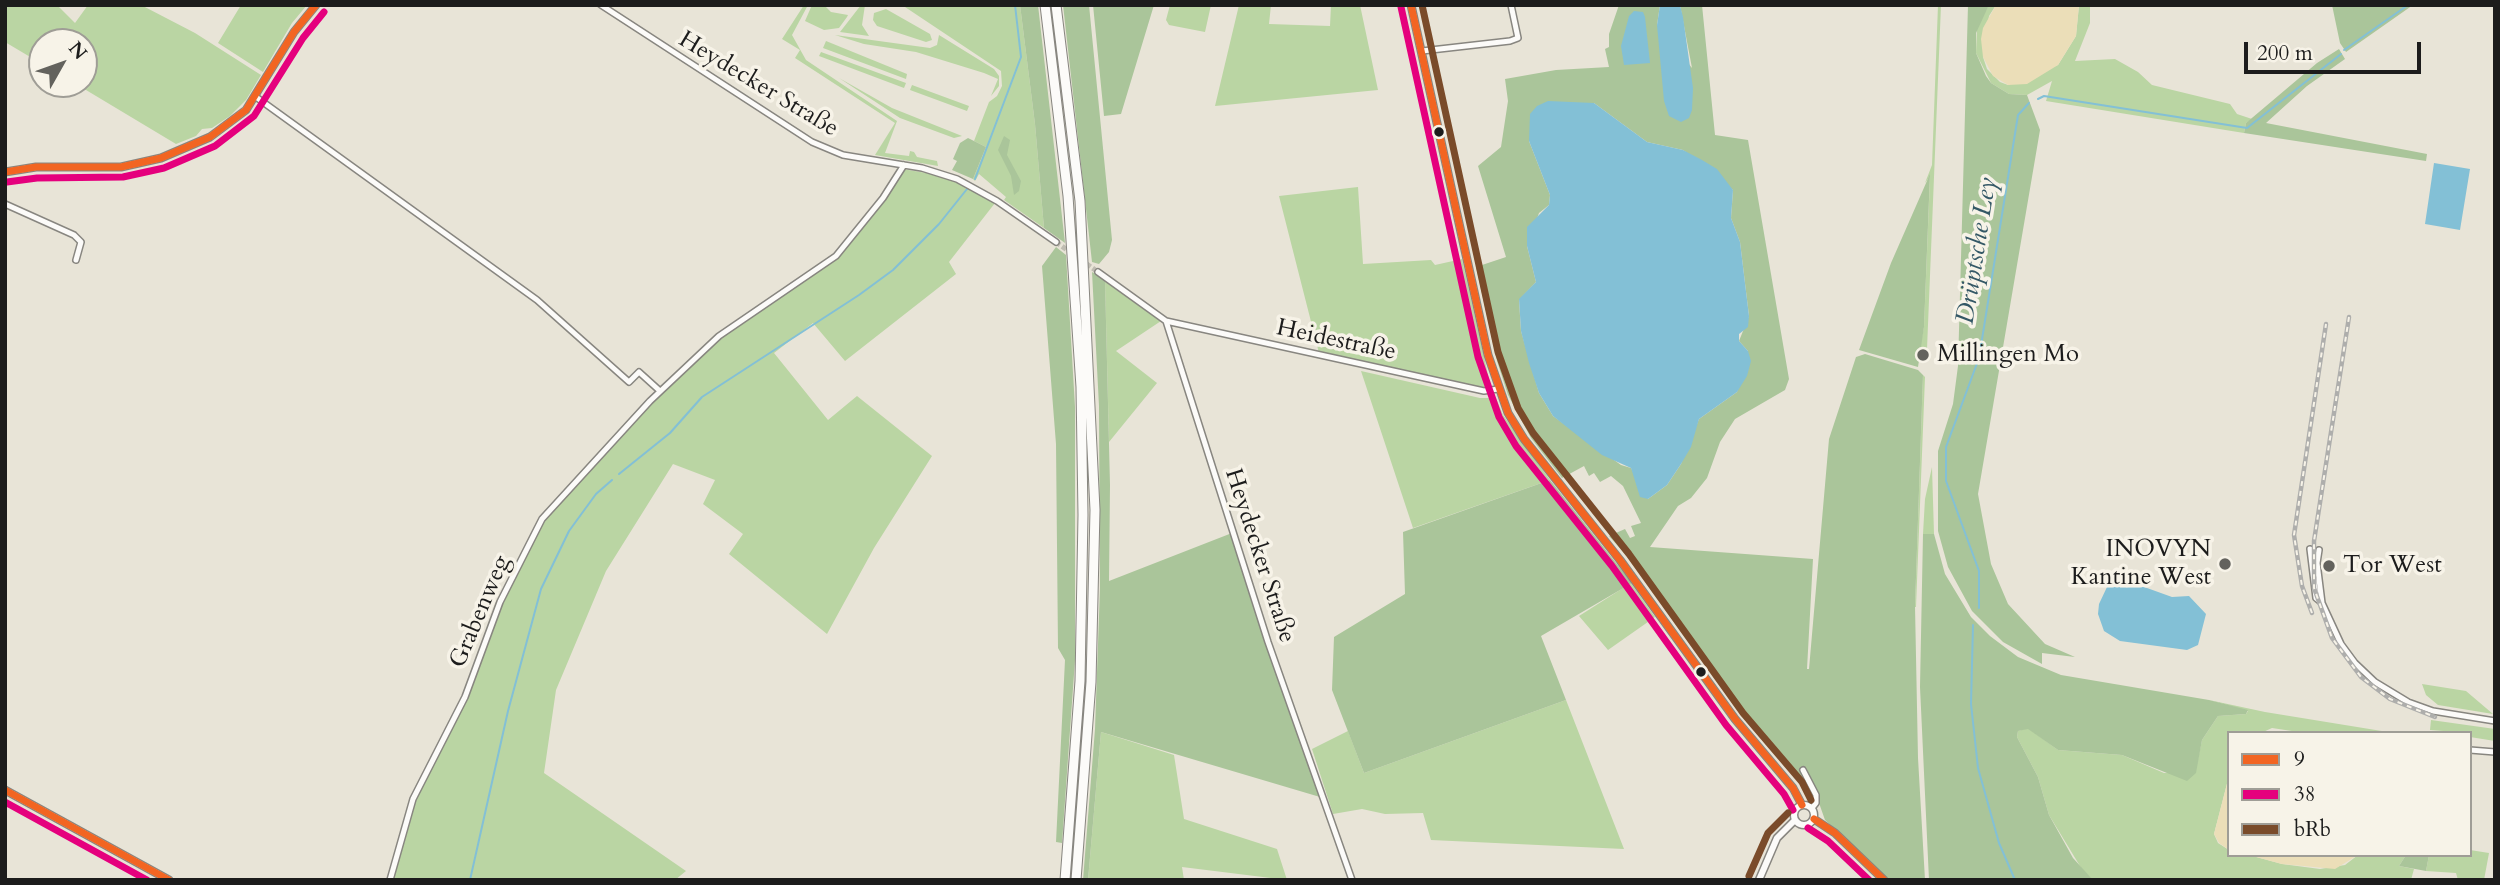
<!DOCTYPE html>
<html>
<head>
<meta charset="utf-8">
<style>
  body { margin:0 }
  #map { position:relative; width:2500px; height:885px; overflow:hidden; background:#e8e4d7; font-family:Cardo,serif }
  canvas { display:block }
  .frame { position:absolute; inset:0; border:7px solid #1c1c1c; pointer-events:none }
  .legend { position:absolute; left:2227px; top:731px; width:245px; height:126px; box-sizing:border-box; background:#f7f3e8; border:2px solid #9f9d96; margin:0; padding:9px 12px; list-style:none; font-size:21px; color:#1c1c1c }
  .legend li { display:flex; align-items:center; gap:14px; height:35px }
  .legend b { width:35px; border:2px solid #9f9d96 }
  .north { position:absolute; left:28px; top:28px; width:70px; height:70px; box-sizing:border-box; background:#f7f3e8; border:2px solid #9f9d96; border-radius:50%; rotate:50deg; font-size:19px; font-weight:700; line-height:28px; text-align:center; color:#1c1c1c }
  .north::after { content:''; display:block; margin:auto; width:24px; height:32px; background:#63625d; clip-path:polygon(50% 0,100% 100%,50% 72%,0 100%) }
  .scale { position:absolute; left:2244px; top:42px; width:177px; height:32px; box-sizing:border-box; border:4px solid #1c1c1c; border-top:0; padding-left:9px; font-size:21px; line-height:24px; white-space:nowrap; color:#1c1c1c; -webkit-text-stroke:5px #f7f3e8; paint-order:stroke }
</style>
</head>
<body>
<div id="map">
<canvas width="2500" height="885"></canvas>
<div class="frame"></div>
<ul class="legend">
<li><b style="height:9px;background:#f26522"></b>9</li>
<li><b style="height:9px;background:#e5007d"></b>38</li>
<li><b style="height:9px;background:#7a4b2a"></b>bRb</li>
</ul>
<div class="north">N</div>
<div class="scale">200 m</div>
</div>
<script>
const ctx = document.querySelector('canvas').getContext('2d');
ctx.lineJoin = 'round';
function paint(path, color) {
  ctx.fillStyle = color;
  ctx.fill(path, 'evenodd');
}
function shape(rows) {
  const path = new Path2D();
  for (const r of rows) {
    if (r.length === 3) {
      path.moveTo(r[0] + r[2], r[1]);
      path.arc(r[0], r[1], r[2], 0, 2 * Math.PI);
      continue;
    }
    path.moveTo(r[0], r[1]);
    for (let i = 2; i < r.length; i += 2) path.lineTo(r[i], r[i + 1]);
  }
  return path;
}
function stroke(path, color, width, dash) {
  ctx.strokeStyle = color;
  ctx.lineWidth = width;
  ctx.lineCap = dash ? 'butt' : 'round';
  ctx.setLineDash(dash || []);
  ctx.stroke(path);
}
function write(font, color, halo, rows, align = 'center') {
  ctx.font = font + ' Cardo,serif';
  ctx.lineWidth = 7;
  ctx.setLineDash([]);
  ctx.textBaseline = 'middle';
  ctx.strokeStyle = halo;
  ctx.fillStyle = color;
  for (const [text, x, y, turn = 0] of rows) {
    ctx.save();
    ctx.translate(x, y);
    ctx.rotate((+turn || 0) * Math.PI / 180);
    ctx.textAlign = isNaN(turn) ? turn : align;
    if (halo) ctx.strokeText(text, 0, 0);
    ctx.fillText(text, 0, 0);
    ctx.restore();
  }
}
paint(shape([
  [5,5,57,5,75,23,88,5,141,5,195,33,261,75,246,100,230,116,212,128,202,129,196,136,176,144,76,84,84,84,84,42,42,42,42,64,5,42],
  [241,5,307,5,292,23,263,72,218,43],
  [804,5,808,5,792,35,806,60,897,121,885,153,909,156,910,151,914,152,917,157,937,161,938,166,875,155,895,123,795,58,800,50,782,39],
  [812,5,824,5,831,12,848,15,847,17,839,28,824,30,805,21],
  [861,5,865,5,862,25,869,36,840,32],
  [902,5,1020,5,1035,124,1044,228,1004,200,1006,197,979,174,975,181,973,179,986,147,974,141,989,102,997,96,1002,86,1001,71],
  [1170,5,1211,5,1205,32,1169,25,1166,20],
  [1239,5,1271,5,1269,24,1330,26,1331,5,1360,5,1378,90,1215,106],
  [1938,5,1941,5,1927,349,1919,351,1924,327,1930,176,1925,183,1932,165],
  [1989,5,1996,5,1989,16,1983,57,1987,69,2000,82,2008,85,2058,65,2076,36,2079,5,2090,5,2090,23,2075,61,2115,59,2138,72,2152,85,2230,104,2237,114,2252,119,2246,123,2244,133,2046,101,2052,81,2027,95,2009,94,1991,83,1976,53,1977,27],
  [886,9,930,34,932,40,926,42,877,26,873,20,874,13],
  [835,35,930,48,937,45,939,35,994,69,999,76,999,86,991,96,998,79,984,73,916,52,864,44],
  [826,41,907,74,906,79,823,48],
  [821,52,906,83,904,88,819,56],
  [839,78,892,108,962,136,954,138,900,118],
  [912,85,969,106,967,111,910,90],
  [902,169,939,175,961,183,995,203,949,262,956,274,845,361,813,323,774,353,828,420,857,396,932,456,874,548,827,634,729,554,743,534,703,504,715,480,673,464,606,571,556,690,544,773,686,871,675,880,390,880,413,799,465,697,500,602,542,519,650,401,719,336,836,256],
  [1358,187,1363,264,1431,260,1435,265,1462,259,1491,388,1471,387,1319,353,1279,196],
  [1105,280,1161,321,1116,351,1157,383,1109,442],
  [1361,371,1480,398,1496,398,1503,415,1550,480,1413,528],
  [1923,375,1925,377,1916,607,1915,607],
  [1932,467,1934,534,1923,534,1925,499],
  [1631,583,1655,617,1608,650,1579,616],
  [2422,684,2466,691,2493,714,2438,705,2426,695],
  [1566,700,1624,849,1431,840,1423,813,1385,814,1362,809,1333,814,1312,749,1348,731,1364,773],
  [2209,700,2265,712,2394,733,2305,733,2272,728,2261,733,2229,733,2229,776,2214,834,2218,843,2229,850,2229,855,2249,855,2282,864,2320,869,2345,865,2358,855,2406,855,2399,866,2414,869,2411,880,2093,880,2083,871,2049,815,2038,777,2017,737,2018,731,2028,728,2058,750,2122,755,2164,773,2195,773,2202,740,2218,716,2246,714,2248,711],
  [2431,720,2495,729,2495,741,2470,737,2470,733,2430,730],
  [1101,732,1174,755,1184,819,1277,849,1287,880,1182,867,1184,880,1088,880],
  [2470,850,2489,853,2484,880,2458,880,2456,873,2426,871,2429,855,2470,855]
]), '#bad5a3');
paint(shape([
  [1020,5,1038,5,1065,243,1044,228,1035,124],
  [1063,5,1089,5,1112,240,1109,252,1099,264,1092,262],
  [1093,5,1154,5,1121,114,1104,116],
  [1619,5,1660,5,1657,25,1692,68,1680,5,1702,5,1715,135,1748,140,1789,379,1785,390,1735,419,1720,442,1707,478,1691,498,1678,506,1650,547,1813,559,1807,669,1809,669,1829,439,1856,357,1865,354,1918,370,1923,375,1915,606,1918,758,1925,880,1888,880,1825,820,1819,803,1701,659,1633,563,1609,536,1625,529,1630,538,1635,536,1631,526,1641,523,1623,486,1611,476,1600,482,1594,473,1589,476,1584,466,1562,478,1531,438,1508,395,1497,361,1476,267,1506,257,1478,166,1501,147,1508,101,1505,79,1556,70,1609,67,1605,49,1609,47,1609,34],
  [1594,103,1647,142,1683,150,1733,190,1731,218,1740,242,1749,316,1739,341,1748,351,1737,392,1699,419,1681,464,1667,485,1648,499,1631,468,1621,465,1553,416,1539,393,1521,331,1519,300,1536,282,1527,246,1539,213,1549,205,1550,195,1529,141],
  [1968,5,1989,5,1976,33,1976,53,1986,76,1991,83,2009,94,2027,95,2040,130,1978,494,1991,564,2008,604,2045,644,2075,657,2042,653,2042,664,2003,642,1972,611,1948,567,1938,531,1938,451,1953,404,1958,366],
  [2332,5,2413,5,2346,52,2340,43],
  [2339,49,2345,59,2307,86,2266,123,2427,154,2426,161,2244,133,2246,123,2317,63],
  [1004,136,1010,140,1007,155,1021,181,1019,191,1014,195,1011,176,998,150],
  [968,138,986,147,973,179,952,170,957,161,953,159,960,143],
  [1930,174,1924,327,1918,367,1859,350,1891,263],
  [1056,247,1066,255,1075,407,1075,660,1062,843,1056,842,1065,660,1058,648,1056,444,1042,266],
  [1092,272,1105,280,1110,485,1109,581,1232,533,1320,797,1101,732,1088,880,1083,880,1095,729,1100,588,1099,406],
  [1550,480,1632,583,1541,636,1566,700,1364,773,1332,690,1334,637,1405,594,1403,532],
  [1923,534,1934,534,1945,574,1971,617,1990,636,2018,657,2061,675,2209,700,2248,710,2246,714,2218,716,2202,740,2196,773,2187,781,2122,755,2058,750,2028,729,2018,731,2017,737,2038,777,2049,815,2073,858,2093,880,1929,880,1920,687],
  [2406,855,2429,855,2426,871,2399,866]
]), '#aac59a');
paint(shape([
  [1996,5,2079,5,2076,36,2058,65,2027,84,2008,85,1993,76,1983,57,1981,39,1983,28],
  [2229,776,2229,850,2219,843,2214,834],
  [2249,855,2358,855,2335,869,2282,864]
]), '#ebdeb8');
paint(shape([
  [1660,5,1680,5,1683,17,1693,88,1692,110,1689,118,1681,122,1669,116,1664,101,1657,25],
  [1634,11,1643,12,1645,17,1650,63,1624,65,1621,46,1629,16],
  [1548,101,1594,103,1647,142,1683,150,1702,160,1717,169,1733,190,1731,218,1740,242,1749,316,1748,327,1739,334,1739,341,1748,351,1751,361,1747,376,1737,392,1699,419,1691,447,1681,464,1667,485,1648,499,1640,497,1631,468,1602,455,1553,416,1539,393,1529,363,1521,331,1519,299,1536,282,1527,246,1527,227,1549,205,1550,195,1529,141,1530,114,1537,106],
  [2434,163,2470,169,2460,230,2425,224],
  [2122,579,2172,597,2189,596,2206,614,2198,645,2187,650,2120,641,2104,631,2098,614,2099,604,2107,587]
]), '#83c0d6');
stroke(shape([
  [2344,50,2408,5],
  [2038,99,2044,96,2247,128,2341,54],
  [975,179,1021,57,1015,5],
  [619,474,670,433,702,397,859,295,893,270,939,224,967,189],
  [1979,608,1979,571,1946,481,1946,447,1979,358,2018,115,2029,103],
  [1973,625,1971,704,1978,768,1999,843,2015,880],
  [470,880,508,711,541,589,569,531,596,494,612,480]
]), '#83c0d6', 2);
stroke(shape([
  [1056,242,1098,272]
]), '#bfbcb2', 5, [5, 2.5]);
const minor = shape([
  [601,5,812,142,843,155,922,168,957,179,997,201,1056,242],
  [1422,51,1510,41,1518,38,1511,5],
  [256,97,537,300,629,382,639,372,660,391],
  [5,204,74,235,81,242,76,260],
  [1098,272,1166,321,1268,642,1352,880],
  [1166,321,1484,391,1498,389],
  [2310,549,2316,598,2322,603],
  [2319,550,2317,563,2322,603,2341,644,2355,663,2375,682,2408,702,2433,711,2495,721],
  [2470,750,2495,752],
  [1803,770,1816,795,1816,803,1812,808],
  [390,880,413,799,465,697,500,602,542,519,650,401,719,336,836,256,883,198,904,165]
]);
const tertiary = shape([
  [1411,5,1488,355,1508,413,1524,439,1620,560,1735,719,1793,788,1802,805],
  [5,172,36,167,121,167,161,158,210,137,246,110,294,32,316,5],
  [5,790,169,880],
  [1804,815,10],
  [1814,819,1835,833,1884,880],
  [1759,880,1777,838,1795,820]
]);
const motorway = shape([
  [1045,5,1068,196,1081,387,1083,515,1080,681,1065,880],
  [1056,5,1080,201,1095,510,1091,682,1076,880]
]);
stroke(minor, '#888680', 8);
stroke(tertiary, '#888680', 9);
stroke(motorway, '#888680', 11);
stroke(minor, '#fcfbf9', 5);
stroke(tertiary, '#fcfbf9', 6);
stroke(motorway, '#fcfbf9', 9);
const rail = shape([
  [2349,317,2314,541,2314,588,2332,638,2361,677,2390,699,2435,717],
  [2312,613,2302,586,2294,535,2326,324]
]);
stroke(rail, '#aeaeac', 4.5);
stroke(rail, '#f7f3e8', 2, [5]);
stroke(shape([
  [1411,5,1488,355,1508,413,1524,439,1620,560,1735,719,1793,788,1802,805],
  [5,172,36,167,121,167,161,158,210,137,246,110,294,32,316,5],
  [5,790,169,880],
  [1814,819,1835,833,1884,880]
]), '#f26522', 7);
stroke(shape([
  [1401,7,1478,357,1499,417,1516,446,1612,566,1726,725,1784,794,1793,810],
  [7,182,37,178,123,177,164,168,215,146,254,116,303,38,324,12],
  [5,802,147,880],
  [1808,828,1828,841,1869,880]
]), '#e5007d', 7);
stroke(shape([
  [1422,5,1498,352,1518,408,1533,433,1629,554,1743,713,1802,782,1811,800],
  [1749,876,1768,833,1788,813]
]), '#7a4b2a', 7);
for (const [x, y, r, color] of [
  [1439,132,6,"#1c1c1c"],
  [1923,355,7,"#63625d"],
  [2225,564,7,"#63625d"],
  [2329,566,7,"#63625d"],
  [1701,672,6,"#1c1c1c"]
]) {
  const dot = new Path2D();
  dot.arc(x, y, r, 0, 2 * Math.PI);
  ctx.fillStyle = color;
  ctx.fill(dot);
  stroke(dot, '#f7f3e8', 2.5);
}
write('24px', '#1c1c1c', '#f7f3e8', [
  ["Heydecker Straße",758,85,31],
  ["Heidestraße",1336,341,12],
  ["Heydecker Straße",1259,556,72],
  ["Grabenweg",481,612,-67]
]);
write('24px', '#1c1c1c', '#f7f3e8', [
  ["Millingen Mo",1937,355],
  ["INOVYN",2211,550,"right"],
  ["Kantine West",2211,578,"right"],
  ["Tor West",2343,566]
], 'left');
write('italic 26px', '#345866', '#f7f3e8', [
  ["Drüptsche Ley",1978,251,-81]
]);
</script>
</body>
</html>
